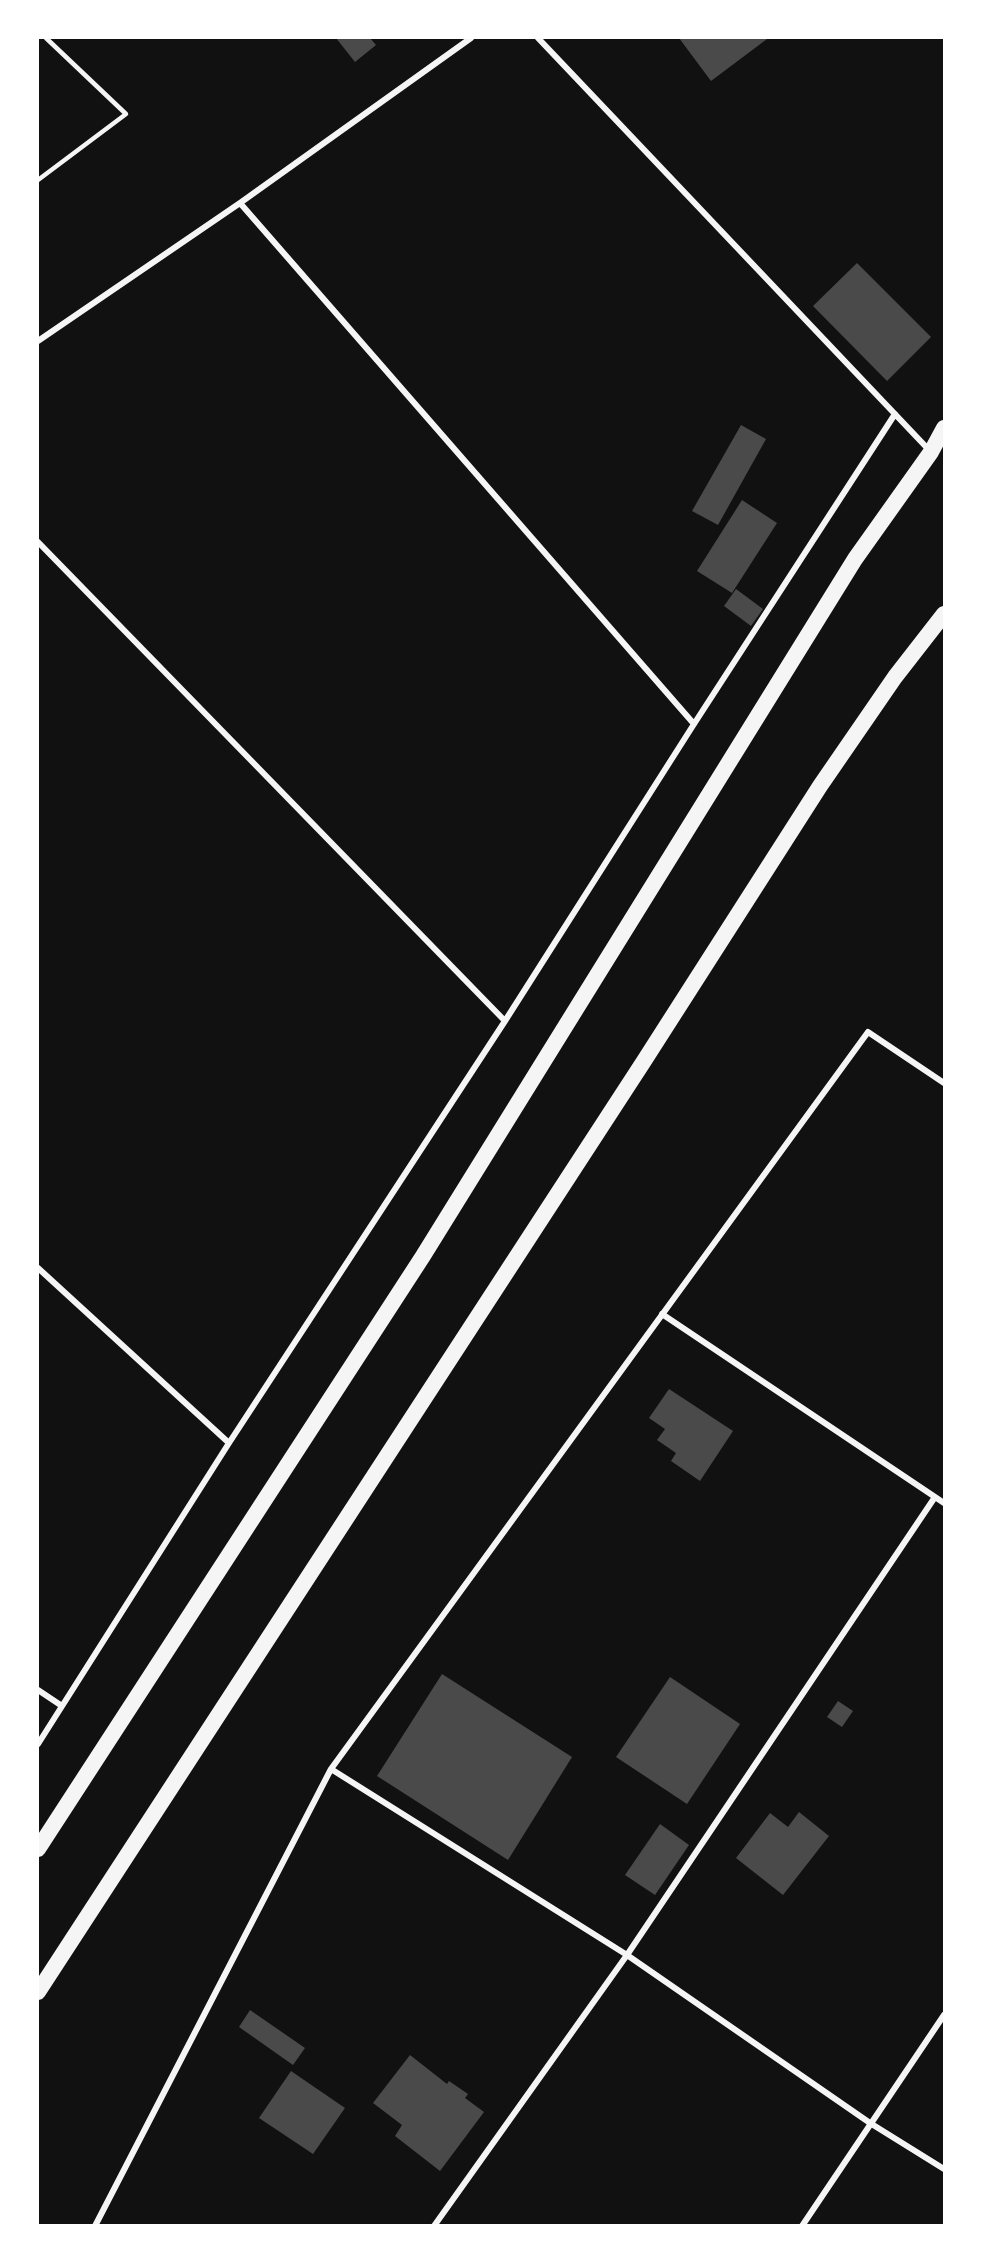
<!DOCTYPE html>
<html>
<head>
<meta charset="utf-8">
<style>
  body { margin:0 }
  #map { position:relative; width:982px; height:2263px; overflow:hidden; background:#111; font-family:"Open Sans",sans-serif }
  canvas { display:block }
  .frame { position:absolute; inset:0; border:39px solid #fff; pointer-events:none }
</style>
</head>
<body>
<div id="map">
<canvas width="982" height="2263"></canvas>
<div class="frame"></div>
</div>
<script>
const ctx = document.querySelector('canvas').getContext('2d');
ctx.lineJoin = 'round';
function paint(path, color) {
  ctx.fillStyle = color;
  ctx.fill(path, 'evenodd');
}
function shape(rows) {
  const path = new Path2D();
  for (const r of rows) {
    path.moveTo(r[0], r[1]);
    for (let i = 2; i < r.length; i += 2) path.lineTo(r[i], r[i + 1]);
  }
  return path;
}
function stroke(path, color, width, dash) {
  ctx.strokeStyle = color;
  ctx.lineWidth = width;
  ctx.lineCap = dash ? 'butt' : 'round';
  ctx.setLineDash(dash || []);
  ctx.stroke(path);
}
paint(shape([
  [336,38,370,38,376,45,355,62],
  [679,38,766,38,767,39,711,81],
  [857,263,931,337,887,381,813,306],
  [741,425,766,439,718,525,692,511],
  [742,500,777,523,732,593,697,571],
  [736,589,763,609,751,626,724,606],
  [669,1389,733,1431,700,1481,671,1461,676,1453,657,1440,665,1429,649,1418],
  [442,1674,572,1757,508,1860,377,1776],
  [670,1677,740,1724,687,1804,616,1757],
  [838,1701,853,1711,842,1727,827,1717],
  [799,1812,829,1836,783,1895,736,1858,770,1813,788,1827],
  [660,1824,689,1845,655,1895,625,1875],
  [250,2010,305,2048,293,2065,239,2027],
  [410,2055,447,2084,449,2081,468,2094,465,2098,484,2112,440,2171,395,2136,402,2125,373,2103],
  [291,2071,345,2108,313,2154,259,2118]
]), '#4a4a4a');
stroke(shape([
  [38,180,126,114,46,38]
]), '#f5f5f5', 4.5);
stroke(shape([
  [538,38,930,451],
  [240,203,694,724],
  [38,341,240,203,471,38],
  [38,542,505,1021],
  [38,1268,229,1443],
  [662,1314,944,1503],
  [38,1690,62,1706],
  [38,1744,229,1443,505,1021,694,724,895,414],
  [331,1769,627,1955,870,2123,944,2169],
  [95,2226,331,1769,868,1032,944,1083],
  [434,2226,627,1955,935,1497],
  [802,2226,944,2015]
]), '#f5f5f5', 6);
stroke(shape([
  [38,1849,423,1256,855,559,931,452,944,428],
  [38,1992,644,1061,820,786,895,677,944,614]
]), '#f5f5f5', 16);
</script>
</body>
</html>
